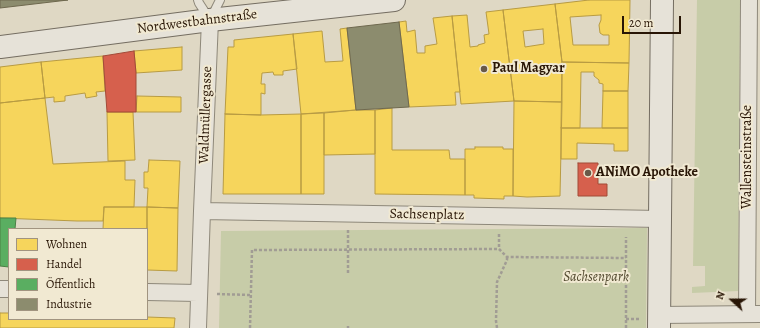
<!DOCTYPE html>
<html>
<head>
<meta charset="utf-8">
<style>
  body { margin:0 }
  #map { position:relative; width:760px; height:328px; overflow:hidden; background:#dfd8c4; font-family:Alegreya,serif }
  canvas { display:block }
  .legend { position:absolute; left:8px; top:228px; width:140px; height:92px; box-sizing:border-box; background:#f1e9d2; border:1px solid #a19480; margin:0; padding:5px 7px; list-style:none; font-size:12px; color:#281505 }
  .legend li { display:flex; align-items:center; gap:8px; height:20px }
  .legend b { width:20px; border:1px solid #a19480 }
  .north { position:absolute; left:712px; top:280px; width:40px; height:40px; -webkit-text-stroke:3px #f1e9d2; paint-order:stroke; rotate:291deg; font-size:11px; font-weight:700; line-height:16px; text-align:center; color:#281505 }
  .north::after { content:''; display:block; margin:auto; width:14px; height:18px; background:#281505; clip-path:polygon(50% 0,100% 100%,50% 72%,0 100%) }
  .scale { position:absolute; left:622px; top:16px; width:59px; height:18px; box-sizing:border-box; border:2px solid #281505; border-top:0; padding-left:5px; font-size:12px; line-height:14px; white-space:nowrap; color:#281505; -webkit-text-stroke:3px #f1e9d2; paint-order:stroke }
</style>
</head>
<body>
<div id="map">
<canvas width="760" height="328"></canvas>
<ul class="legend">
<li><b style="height:11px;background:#f6d55c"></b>Wohnen</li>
<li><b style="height:11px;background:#d6604d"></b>Handel</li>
<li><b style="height:11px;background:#5aae61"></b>Öffentlich</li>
<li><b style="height:11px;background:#8c8c6e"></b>Industrie</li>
</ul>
<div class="north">N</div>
<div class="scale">20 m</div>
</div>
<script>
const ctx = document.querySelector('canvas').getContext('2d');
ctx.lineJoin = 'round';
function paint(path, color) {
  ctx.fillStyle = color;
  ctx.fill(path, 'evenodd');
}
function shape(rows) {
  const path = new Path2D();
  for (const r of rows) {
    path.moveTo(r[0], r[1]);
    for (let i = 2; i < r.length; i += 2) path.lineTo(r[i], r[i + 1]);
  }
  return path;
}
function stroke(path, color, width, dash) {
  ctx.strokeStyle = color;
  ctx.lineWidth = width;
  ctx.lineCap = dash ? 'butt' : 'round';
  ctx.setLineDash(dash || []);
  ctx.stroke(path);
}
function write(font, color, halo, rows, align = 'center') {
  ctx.font = font + ' Alegreya,serif';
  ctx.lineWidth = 4;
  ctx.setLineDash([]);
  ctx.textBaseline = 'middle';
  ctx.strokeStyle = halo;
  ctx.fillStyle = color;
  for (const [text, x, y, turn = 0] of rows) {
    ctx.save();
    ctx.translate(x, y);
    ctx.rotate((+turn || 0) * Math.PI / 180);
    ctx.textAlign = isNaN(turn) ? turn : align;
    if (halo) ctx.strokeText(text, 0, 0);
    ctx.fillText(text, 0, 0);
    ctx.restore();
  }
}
paint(shape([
  [697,0,740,0,738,291,692,293,692,287,705,286,705,266,693,266],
  [647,228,646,328,219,328,221,231]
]), '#c7cca8');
const homes = shape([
  [589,0,630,0,629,63,562,62,555,4,589,0],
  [601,15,601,20,599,25,600,33,603,35,609,35,609,45,573,45,570,17,601,15],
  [555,4,562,62,562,102,514,101,503,10,555,4],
  [543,29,544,44,525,47,523,31,543,29],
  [503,10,514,101,461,104,452,16,467,15,470,47,478,46,478,45,485,43,484,35,489,34,486,12,503,10],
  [452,16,460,92,455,92,456,105,409,107,399,22,406,21,407,32,415,30,417,53,425,53,425,46,437,44,433,18,452,16],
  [347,28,356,110,301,114,293,34,322,31,325,62,343,61,340,29,347,28],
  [293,34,297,69,283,71,283,75,274,75,273,72,262,73,261,84,265,84,265,94,261,93,261,115,225,114,228,47,234,47,234,40,293,34],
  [182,47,182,70,136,73,134,51,182,47],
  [103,56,105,91,96,92,97,96,86,98,85,93,65,96,65,101,54,102,54,97,45,98,41,62,103,56],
  [41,62,45,98,0,103,0,67,41,62],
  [562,62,629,63,628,91,603,91,603,84,599,83,599,80,594,76,594,72,581,72,580,128,561,128,562,62],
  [603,91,628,91,628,128,602,128,603,91],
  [137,96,181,97,181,112,136,112,137,96],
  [45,98,53,164,125,161,125,180,135,180,134,207,104,207,103,221,77,221,0,218,0,103,45,98],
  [514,101,562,102,560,196,527,197,513,196,514,101],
  [392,108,392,150,449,150,450,159,465,159,465,195,375,194,375,110,392,108],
  [356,110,375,110,375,154,324,155,324,113,356,110],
  [107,112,133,112,135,160,108,161,107,112],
  [324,113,324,194,301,194,301,114,324,113],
  [225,114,261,115,301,114,301,194,223,194,225,114],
  [561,128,628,128,628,151,614,151,614,144,577,143,577,159,561,159,561,128],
  [475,147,503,147,503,149,513,149,513,196,504,196,504,199,474,198,474,195,465,195,465,149,475,149,475,147],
  [149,160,180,161,178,208,147,207,148,188,144,188,144,172,148,172,149,160],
  [104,207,147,207,147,229,103,229,104,207],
  [147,207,178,208,177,271,147,270,147,207],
  [0,313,9,313,9,319,147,319,147,317,175,318,174,328,0,328,0,313]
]);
paint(homes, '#f6d55c');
stroke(homes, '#b89b42', 1);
const shops = shape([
  [134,51,136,73,136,112,107,112,103,56,134,51],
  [578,163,598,163,598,184,607,184,607,196,578,196,578,163]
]);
paint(shops, '#d6604d');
stroke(shops, '#a24a37', 1);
const public = shape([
  [0,218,16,218,15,229,9,229,9,267,0,266,0,218]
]);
paint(public, '#5aae61');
stroke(public, '#4b8045', 1);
const industry = shape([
  [0,0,68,0,0,8,0,0],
  [399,22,409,107,356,110,347,28,399,22]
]);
paint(industry, '#8c8c6e');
stroke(industry, '#6e684e', 1);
const lane = shape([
  [198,0,199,3,210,20,220,0]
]);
const street = shape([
  [202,211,660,219],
  [0,289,9,289],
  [147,292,198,293],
  [747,314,749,0],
  [659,315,760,314],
  [198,328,202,211,210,20]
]);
const secondary = shape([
  [0,47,210,20,394,0],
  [659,328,662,0]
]);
stroke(lane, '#8e887a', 10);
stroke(street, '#8e887a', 18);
stroke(secondary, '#746d61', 24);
stroke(shape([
  [348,230,348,275],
  [499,234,499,249,507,257,626,258],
  [217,294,250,295],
  [626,319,639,319],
  [250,328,252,250,499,249],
  [348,328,348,326],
  [497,328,496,321,497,282,507,260,507,257],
  [626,328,626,237]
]), '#a19c94', 2.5, [3, 2]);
stroke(lane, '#e6e2d8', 8);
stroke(street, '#e6e2d8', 16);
stroke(secondary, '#e6e2d8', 22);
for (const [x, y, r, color] of [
  [484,69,4,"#685948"],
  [588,173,4,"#685948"]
]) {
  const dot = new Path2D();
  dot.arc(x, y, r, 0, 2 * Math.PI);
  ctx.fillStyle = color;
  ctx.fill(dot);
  stroke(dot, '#f1e9d2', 1.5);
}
write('14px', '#281505', '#f1e9d2', [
  ["Nordwestbahnstraße",197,22,-7],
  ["Waldmüllergasse",206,115,-88],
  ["Wallensteinstraße",748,157,-90],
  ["Sachsenplatz",427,215,1]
]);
write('bold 14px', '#281505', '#f1e9d2', [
  ["Paul Magyar",492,69],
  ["ANiMO Apotheke",596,173]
], 'left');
write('italic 14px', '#52492f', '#f1e9d2', [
  ["Sachsenpark",596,278]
]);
</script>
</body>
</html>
